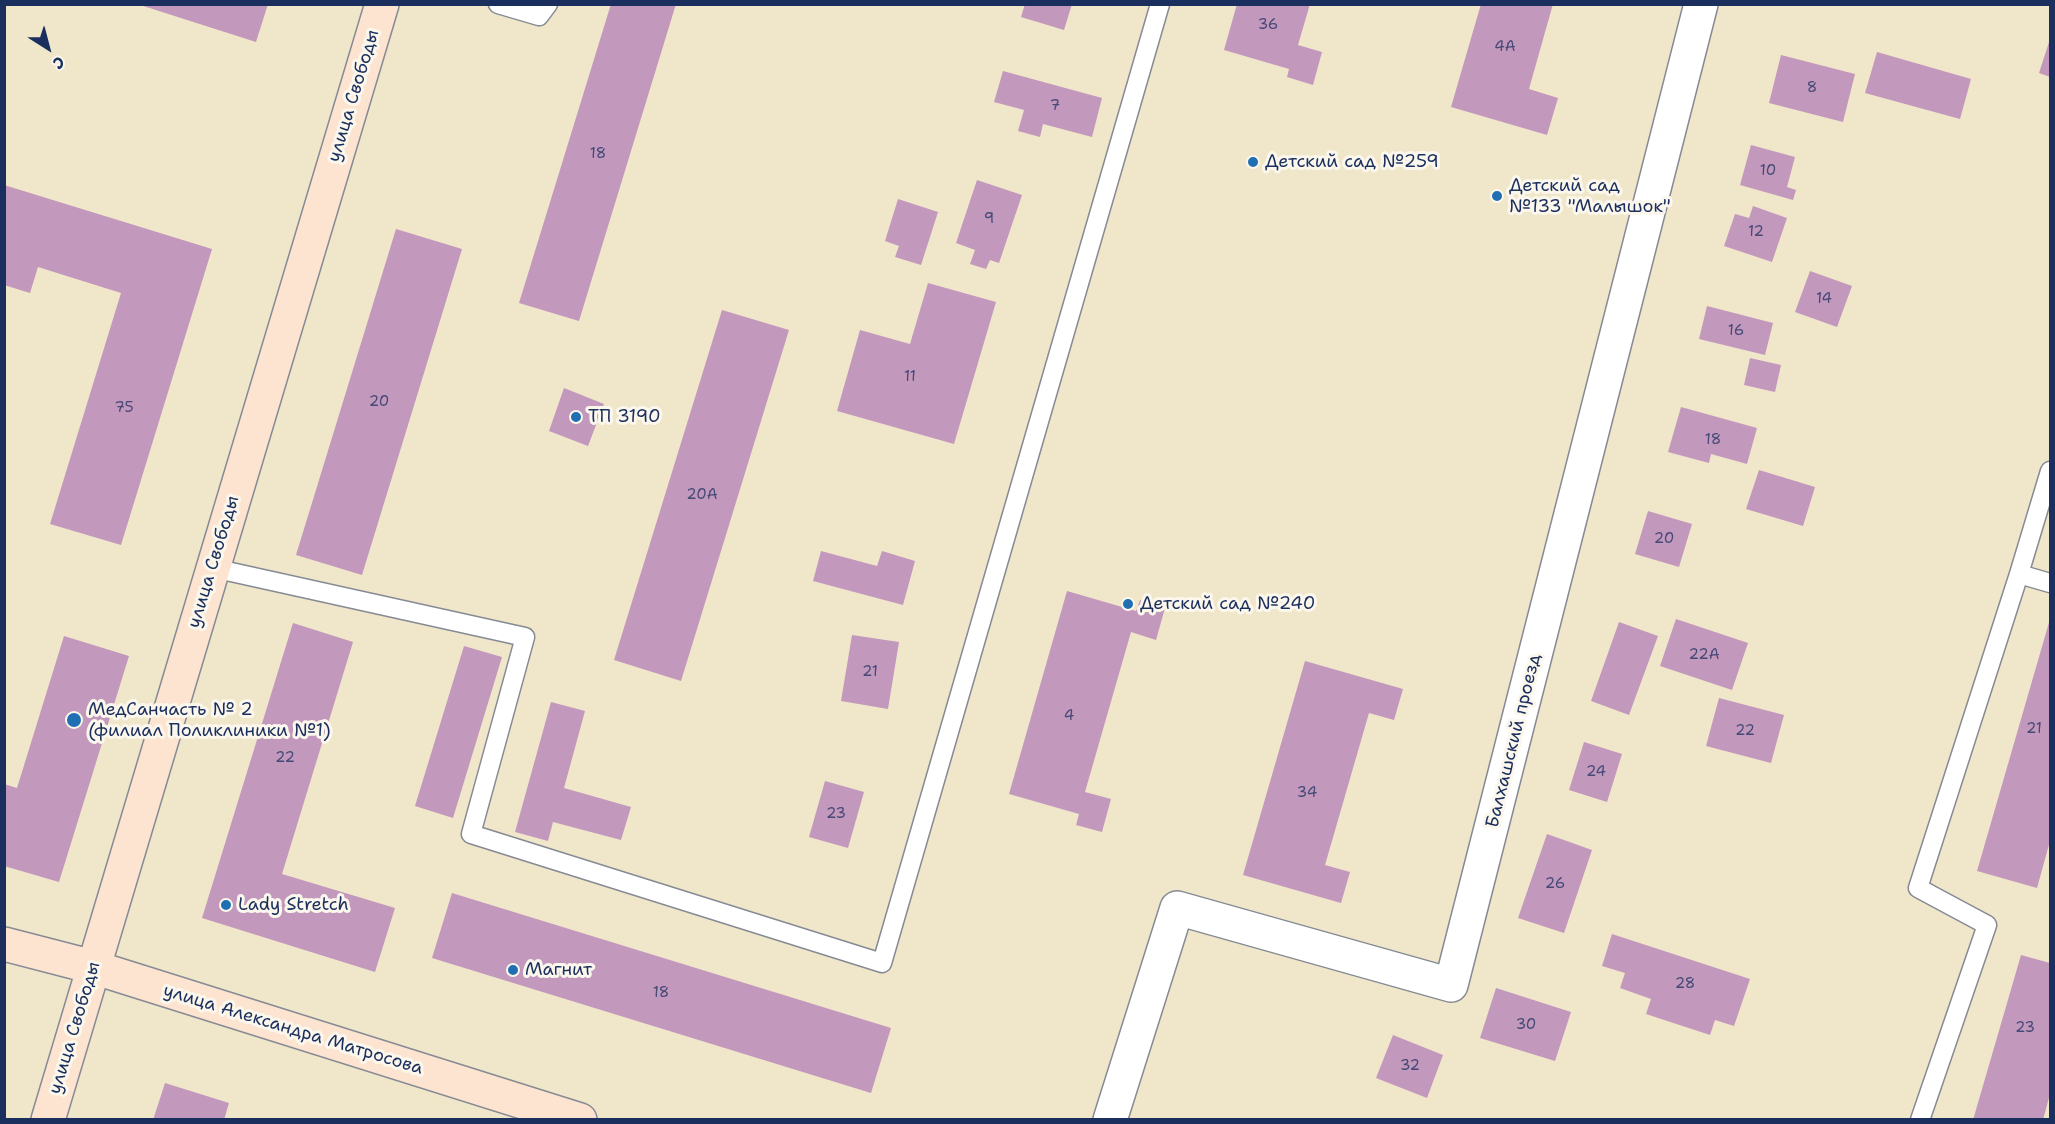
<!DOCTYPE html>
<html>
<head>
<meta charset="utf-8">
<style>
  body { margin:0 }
  #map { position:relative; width:2055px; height:1124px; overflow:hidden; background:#f0e6ca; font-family:"Shantell Sans",sans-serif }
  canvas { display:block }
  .frame { position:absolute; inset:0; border:6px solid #1b2f5e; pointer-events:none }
  .north { position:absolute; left:18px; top:18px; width:60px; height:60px; -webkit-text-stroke:4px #fbf7ec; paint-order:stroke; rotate:144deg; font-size:16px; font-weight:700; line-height:24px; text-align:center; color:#1b2f5e }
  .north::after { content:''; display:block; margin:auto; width:21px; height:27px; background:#1b2f5e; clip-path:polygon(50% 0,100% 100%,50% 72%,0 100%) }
</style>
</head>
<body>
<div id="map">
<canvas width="2055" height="1124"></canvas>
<div class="frame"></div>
<div class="north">С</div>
</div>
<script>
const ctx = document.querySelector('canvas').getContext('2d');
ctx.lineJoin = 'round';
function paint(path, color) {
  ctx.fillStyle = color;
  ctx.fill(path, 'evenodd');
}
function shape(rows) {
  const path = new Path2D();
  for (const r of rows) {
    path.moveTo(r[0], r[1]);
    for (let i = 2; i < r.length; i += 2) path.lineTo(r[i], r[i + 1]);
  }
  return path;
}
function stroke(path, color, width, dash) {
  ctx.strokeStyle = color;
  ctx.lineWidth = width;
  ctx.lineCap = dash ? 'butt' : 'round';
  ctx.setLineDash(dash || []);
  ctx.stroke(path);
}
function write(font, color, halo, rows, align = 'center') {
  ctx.font = font + ' "Shantell Sans",sans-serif';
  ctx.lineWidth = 6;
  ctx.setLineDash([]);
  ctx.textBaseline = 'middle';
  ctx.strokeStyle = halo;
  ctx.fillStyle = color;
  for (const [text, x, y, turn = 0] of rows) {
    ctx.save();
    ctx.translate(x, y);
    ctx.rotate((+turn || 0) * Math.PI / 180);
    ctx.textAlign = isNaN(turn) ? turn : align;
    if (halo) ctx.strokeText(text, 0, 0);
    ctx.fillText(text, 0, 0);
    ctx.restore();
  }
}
paint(shape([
  [137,4,268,4,256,42],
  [611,4,676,4,579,321,519,303],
  [1025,4,1072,4,1064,30,1021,17],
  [1237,4,1310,4,1298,45,1322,52,1313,85,1287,77,1289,69,1224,50],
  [1481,4,1553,4,1529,89,1558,98,1547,135,1451,107],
  [2050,39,2050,77,2039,73],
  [1877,52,1971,79,1960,119,1865,93],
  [1781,55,1855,74,1843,122,1769,103],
  [1003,71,1102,98,1092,137,1043,124,1040,137,1018,131,1024,110,994,102],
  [1751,145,1795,157,1787,187,1796,190,1793,200,1740,185],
  [977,180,1022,195,999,263,990,260,986,269,970,264,975,250,956,243],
  [4,185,212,249,121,545,50,524,121,293,38,267,30,293,4,285],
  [898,199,938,212,921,265,895,257,899,246,885,241],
  [1753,206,1787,218,1772,262,1724,246,1735,214,1749,218],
  [396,229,462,249,362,575,296,555],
  [1810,271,1852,286,1837,327,1795,312],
  [928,283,996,302,954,444,837,411,860,330,910,344],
  [1707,306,1773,323,1765,355,1699,339],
  [722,310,789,330,681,681,614,660],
  [1750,358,1781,365,1775,392,1744,385],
  [564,388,604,404,588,446,549,431],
  [1681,407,1757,428,1747,464,1711,454,1709,463,1668,452],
  [1759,470,1815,487,1803,526,1746,509],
  [1648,511,1692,524,1679,567,1635,554],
  [821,551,877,566,882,551,915,561,903,605,813,581],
  [1067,591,1136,611,1140,600,1165,608,1156,640,1131,632,1085,792,1111,799,1102,832,1076,825,1079,814,1009,794],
  [1676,619,1748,643,1732,690,1660,666],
  [2050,619,2050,841,2037,888,1977,871],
  [1619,622,1658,636,1629,715,1591,701],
  [293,623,353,642,282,874,395,908,375,972,202,918],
  [852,635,899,642,888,709,841,701],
  [64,636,129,656,59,882,4,866,4,784,17,788],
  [464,646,502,657,453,818,415,806],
  [1305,661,1403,689,1394,720,1369,713,1325,865,1350,872,1341,903,1243,875],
  [1719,698,1784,715,1771,763,1706,746],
  [551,702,585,711,564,788,631,807,621,840,553,822,548,841,515,832],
  [1584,742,1622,754,1607,802,1569,790],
  [825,781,864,792,848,848,809,837],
  [1547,834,1592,850,1564,933,1518,918],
  [452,893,891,1028,871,1093,432,958],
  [1612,934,1750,979,1734,1026,1715,1020,1710,1035,1646,1014,1651,999,1620,988,1625,973,1602,966],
  [2021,955,2050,963,2050,1094,2043,1120,1973,1120],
  [1496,988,1571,1012,1555,1061,1480,1038],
  [1393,1035,1443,1055,1427,1098,1376,1078],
  [165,1083,229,1103,224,1120,153,1120]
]), '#c398bd');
const lane = shape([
  [498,4,539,16,548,4],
  [2050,471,2019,574,2050,583],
  [213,568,525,637,471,834,882,963,1160,4],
  [1920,1120,1987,925,1918,888,2019,574]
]);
const street = shape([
  [1110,1120,1177,908,1451,985,1701,4]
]);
const secondary = shape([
  [4,944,93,967,580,1120],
  [48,1120,382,4]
]);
stroke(lane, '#868a94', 21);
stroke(street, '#868a94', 36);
stroke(secondary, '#868a94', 36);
stroke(lane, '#fff', 18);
stroke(street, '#fff', 33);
stroke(secondary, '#fde4d0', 33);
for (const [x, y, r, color] of [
  [1253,162,6,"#1f6fb2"],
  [1497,196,6,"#1f6fb2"],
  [576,417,6,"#1f6fb2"],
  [1128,604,6,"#1f6fb2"],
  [74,720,8,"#1f6fb2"],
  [226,905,6,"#1f6fb2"],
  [513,970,6,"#1f6fb2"]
]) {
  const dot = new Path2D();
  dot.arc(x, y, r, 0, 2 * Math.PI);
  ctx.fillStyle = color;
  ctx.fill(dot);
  stroke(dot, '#fbf7ec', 2);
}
write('15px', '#454976', null, [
  ["36",1268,25],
  ["4А",1505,47],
  ["8",1812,88],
  ["7",1055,106],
  ["18",598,154],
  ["10",1768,171],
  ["9",989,219],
  ["12",1756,232],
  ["14",1824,299],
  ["16",1736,331],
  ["11",910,377],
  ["20",379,402],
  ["75",124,408],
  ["18",1713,440],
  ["20А",702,495],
  ["20",1664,539],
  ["22А",1704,655],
  ["21",870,672],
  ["4",1069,716],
  ["21",2034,729],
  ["22",1745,731],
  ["22",285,758],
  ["24",1596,772],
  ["34",1307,793],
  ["23",836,814],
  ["26",1555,884],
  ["28",1685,984],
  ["18",661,993],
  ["30",1526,1025],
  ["23",2025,1028],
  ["32",1410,1066]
]);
write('18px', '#1b2f5e', '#fbf7ec', [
  ["улица Свободы",354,96,-73],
  ["улица Свободы",214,562,-73],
  ["Балхашский проезд",1514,741,-76],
  ["улица Свободы",75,1028,-73],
  ["улица Александра Матросова",293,1030,17]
]);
write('18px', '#1b2f5e', '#fbf7ec', [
  ["Детский сад №259",1265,162],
  ["Детский сад",1509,186],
  ["№133 \"Малышок\"",1509,207],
  ["ТП 3190",588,417],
  ["Детский сад №240",1140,604],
  ["МедСанчасть № 2",88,710],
  ["(филиал Поликлиники №1)",88,731],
  ["Lady Stretch",238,905],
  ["Магнит",525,970]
], 'left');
</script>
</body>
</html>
